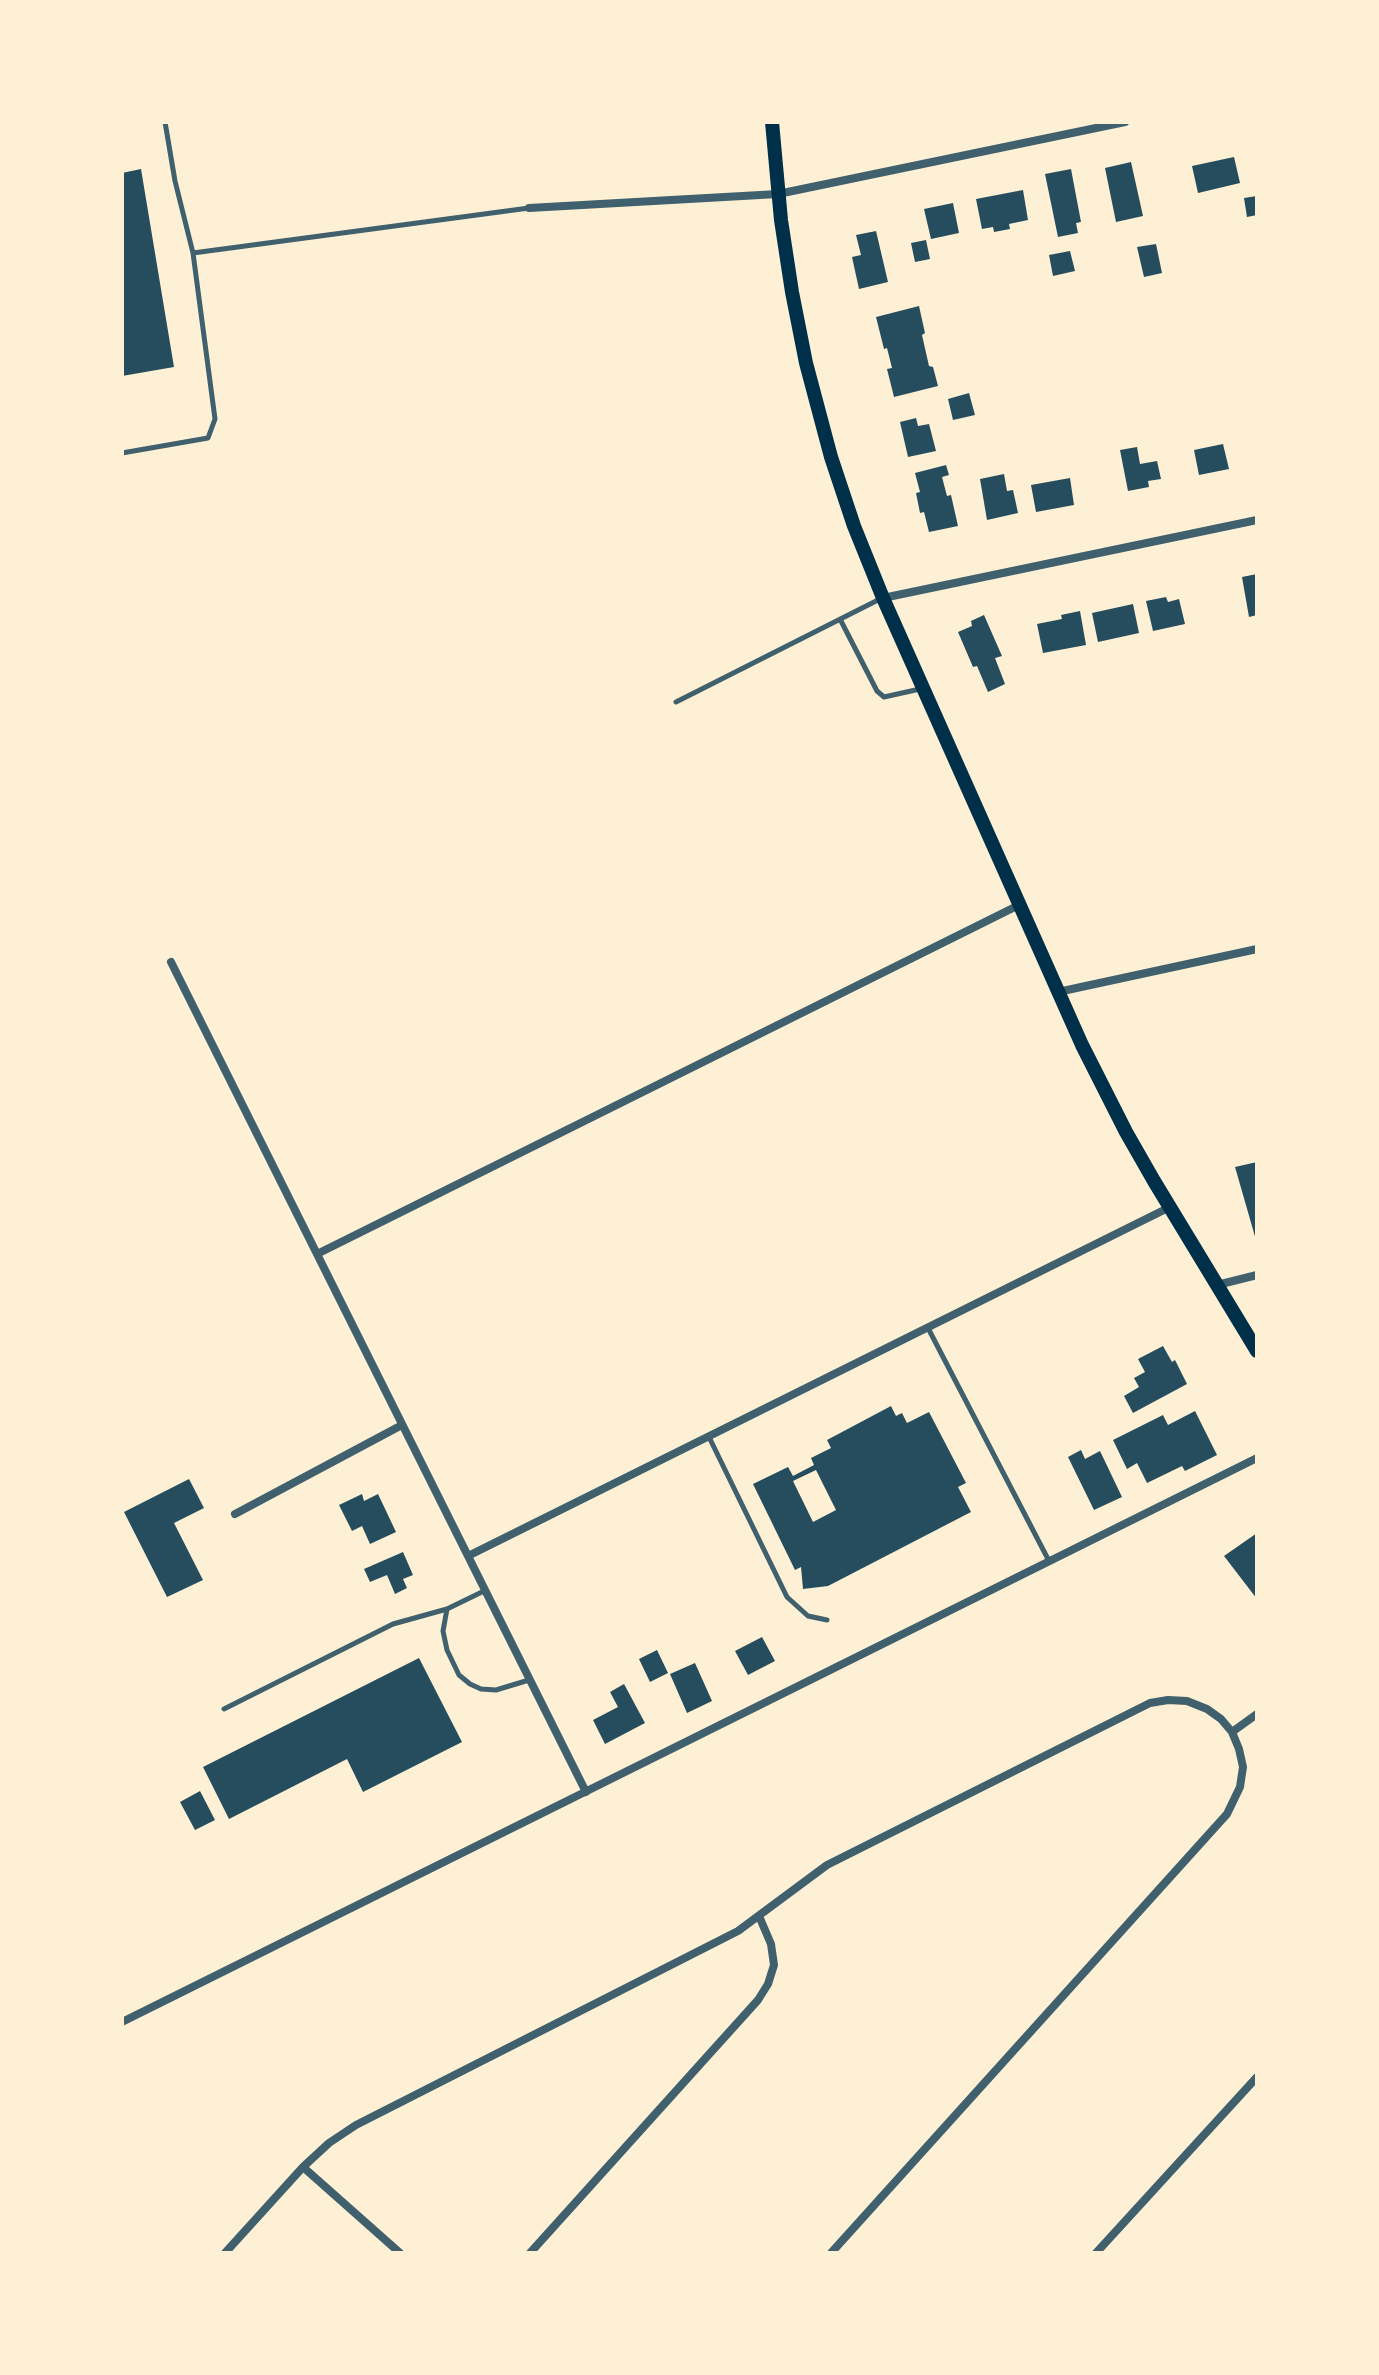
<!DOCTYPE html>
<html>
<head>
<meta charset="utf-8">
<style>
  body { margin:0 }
  #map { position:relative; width:1379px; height:2375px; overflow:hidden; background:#fdf0d5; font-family:"Asap Condensed",sans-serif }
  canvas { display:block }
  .frame { position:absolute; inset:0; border:124px solid #fdf0d5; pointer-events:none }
</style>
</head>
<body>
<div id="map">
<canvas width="1379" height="2375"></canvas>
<div class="frame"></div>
</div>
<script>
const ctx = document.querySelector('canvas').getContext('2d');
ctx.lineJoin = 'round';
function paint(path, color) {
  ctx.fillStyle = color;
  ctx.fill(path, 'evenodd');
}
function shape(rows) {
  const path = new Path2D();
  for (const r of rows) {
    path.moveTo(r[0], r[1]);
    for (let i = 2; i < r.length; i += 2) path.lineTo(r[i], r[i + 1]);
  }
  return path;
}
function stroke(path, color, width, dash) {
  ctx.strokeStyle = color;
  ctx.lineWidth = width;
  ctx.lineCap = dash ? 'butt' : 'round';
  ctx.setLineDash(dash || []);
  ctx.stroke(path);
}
paint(shape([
  [1234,157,1240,183,1198,193,1192,166],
  [1131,162,1143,216,1116,222,1105,168],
  [141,169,174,367,122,376,122,173],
  [1071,169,1081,222,1076,223,1078,233,1058,237,1045,174],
  [1023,190,1028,220,1009,224,1010,229,994,232,993,227,982,229,976,199],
  [1257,196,1257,215,1247,217,1244,198],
  [953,203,959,233,931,239,924,209],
  [876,231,888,282,859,289,852,257,861,255,856,235],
  [926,240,930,259,915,262,911,243],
  [1156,244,1162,273,1144,277,1137,247],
  [1070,251,1075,271,1053,276,1049,255],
  [919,306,925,333,922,335,929,366,933,367,938,386,894,397,887,369,892,368,887,348,884,349,876,317],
  [969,393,975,415,953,420,948,399],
  [916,418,918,426,929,424,936,451,908,457,900,422],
  [1223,444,1229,469,1199,475,1194,450],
  [1137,447,1140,464,1157,461,1161,479,1148,481,1149,487,1128,491,1120,450],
  [946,465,949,475,942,477,947,496,951,495,958,526,929,532,924,512,920,513,916,493,920,492,915,473],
  [1004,474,1007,491,1013,490,1018,513,987,520,980,479],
  [1070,478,1074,505,1036,512,1031,485],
  [1257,574,1257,615,1249,617,1242,577],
  [1166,597,1168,602,1179,599,1185,624,1153,631,1146,601],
  [1133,604,1139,633,1098,642,1092,613],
  [1080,611,1086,645,1043,653,1037,624,1062,619,1061,615],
  [984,615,1002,656,995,658,1005,684,988,692,977,666,973,667,958,632,972,626,971,621],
  [1257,1162,1257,1240,1256,1240,1235,1167],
  [1163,1346,1172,1362,1175,1360,1187,1384,1133,1413,1124,1396,1139,1387,1134,1378,1145,1372,1138,1359],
  [891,1406,896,1416,902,1413,907,1423,929,1412,966,1483,958,1487,971,1512,828,1586,803,1589,801,1567,795,1570,753,1484,788,1467,793,1476,814,1465,811,1458,831,1448,827,1440],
  [816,1470,836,1510,813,1522,793,1481],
  [1195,1411,1217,1455,1185,1471,1182,1466,1147,1483,1137,1463,1127,1469,1113,1440,1163,1415,1168,1425],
  [1081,1450,1085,1459,1100,1451,1122,1497,1094,1510,1068,1457],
  [189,1479,204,1508,174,1523,203,1580,167,1597,124,1512],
  [362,1494,364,1501,378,1494,396,1532,370,1544,362,1526,352,1531,339,1505],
  [1257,1533,1257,1599,1224,1556],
  [403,1552,413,1575,403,1579,407,1588,395,1594,387,1575,370,1582,364,1569],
  [762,1637,775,1661,748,1675,735,1651],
  [657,1650,668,1673,650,1682,639,1659],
  [419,1658,462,1742,363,1792,347,1759,229,1819,203,1767],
  [695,1663,712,1701,687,1713,670,1674],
  [624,1684,645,1723,605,1744,593,1720,618,1707,610,1692],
  [200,1791,215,1820,195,1830,180,1802]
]), '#264d5e');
stroke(shape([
  [193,253,529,208],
  [122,453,208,438,215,419,193,253,175,181,165,122],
  [840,619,877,691,884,697,920,689],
  [676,702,882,598],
  [928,1328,1049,1561],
  [709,1437,787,1597,808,1616,827,1620],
  [447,1609,443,1631,447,1650,459,1675,470,1684,481,1689,496,1690,529,1680],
  [224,1709,393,1624,447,1609,484,1591]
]), '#3f606c', 5);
stroke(shape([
  [529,208,778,194,1125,122],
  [883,598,1257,520],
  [171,962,586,1792],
  [1058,992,1257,949],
  [317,1254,1019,905],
  [1217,1285,1257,1275],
  [235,1514,402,1425],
  [468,1556,1170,1207],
  [1232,1732,1257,1714],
  [122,2022,1257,1458],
  [303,2167,400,2253],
  [225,2253,303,2167,329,2143,356,2125,738,1931,827,1865,1150,1703,1168,1700,1187,1701,1207,1709,1221,1719,1232,1732,1239,1749,1243,1767,1240,1787,1227,1814,831,2253],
  [530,2253,758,2000,768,1984,774,1965,771,1944,759,1916],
  [1096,2253,1257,2077]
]), '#3f606c', 8);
stroke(shape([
  [772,122,781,220,792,292,806,363,831,457,854,526,883,598,1082,1045,1126,1132,1154,1181,1257,1351]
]), '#003049', 14);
</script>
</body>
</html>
